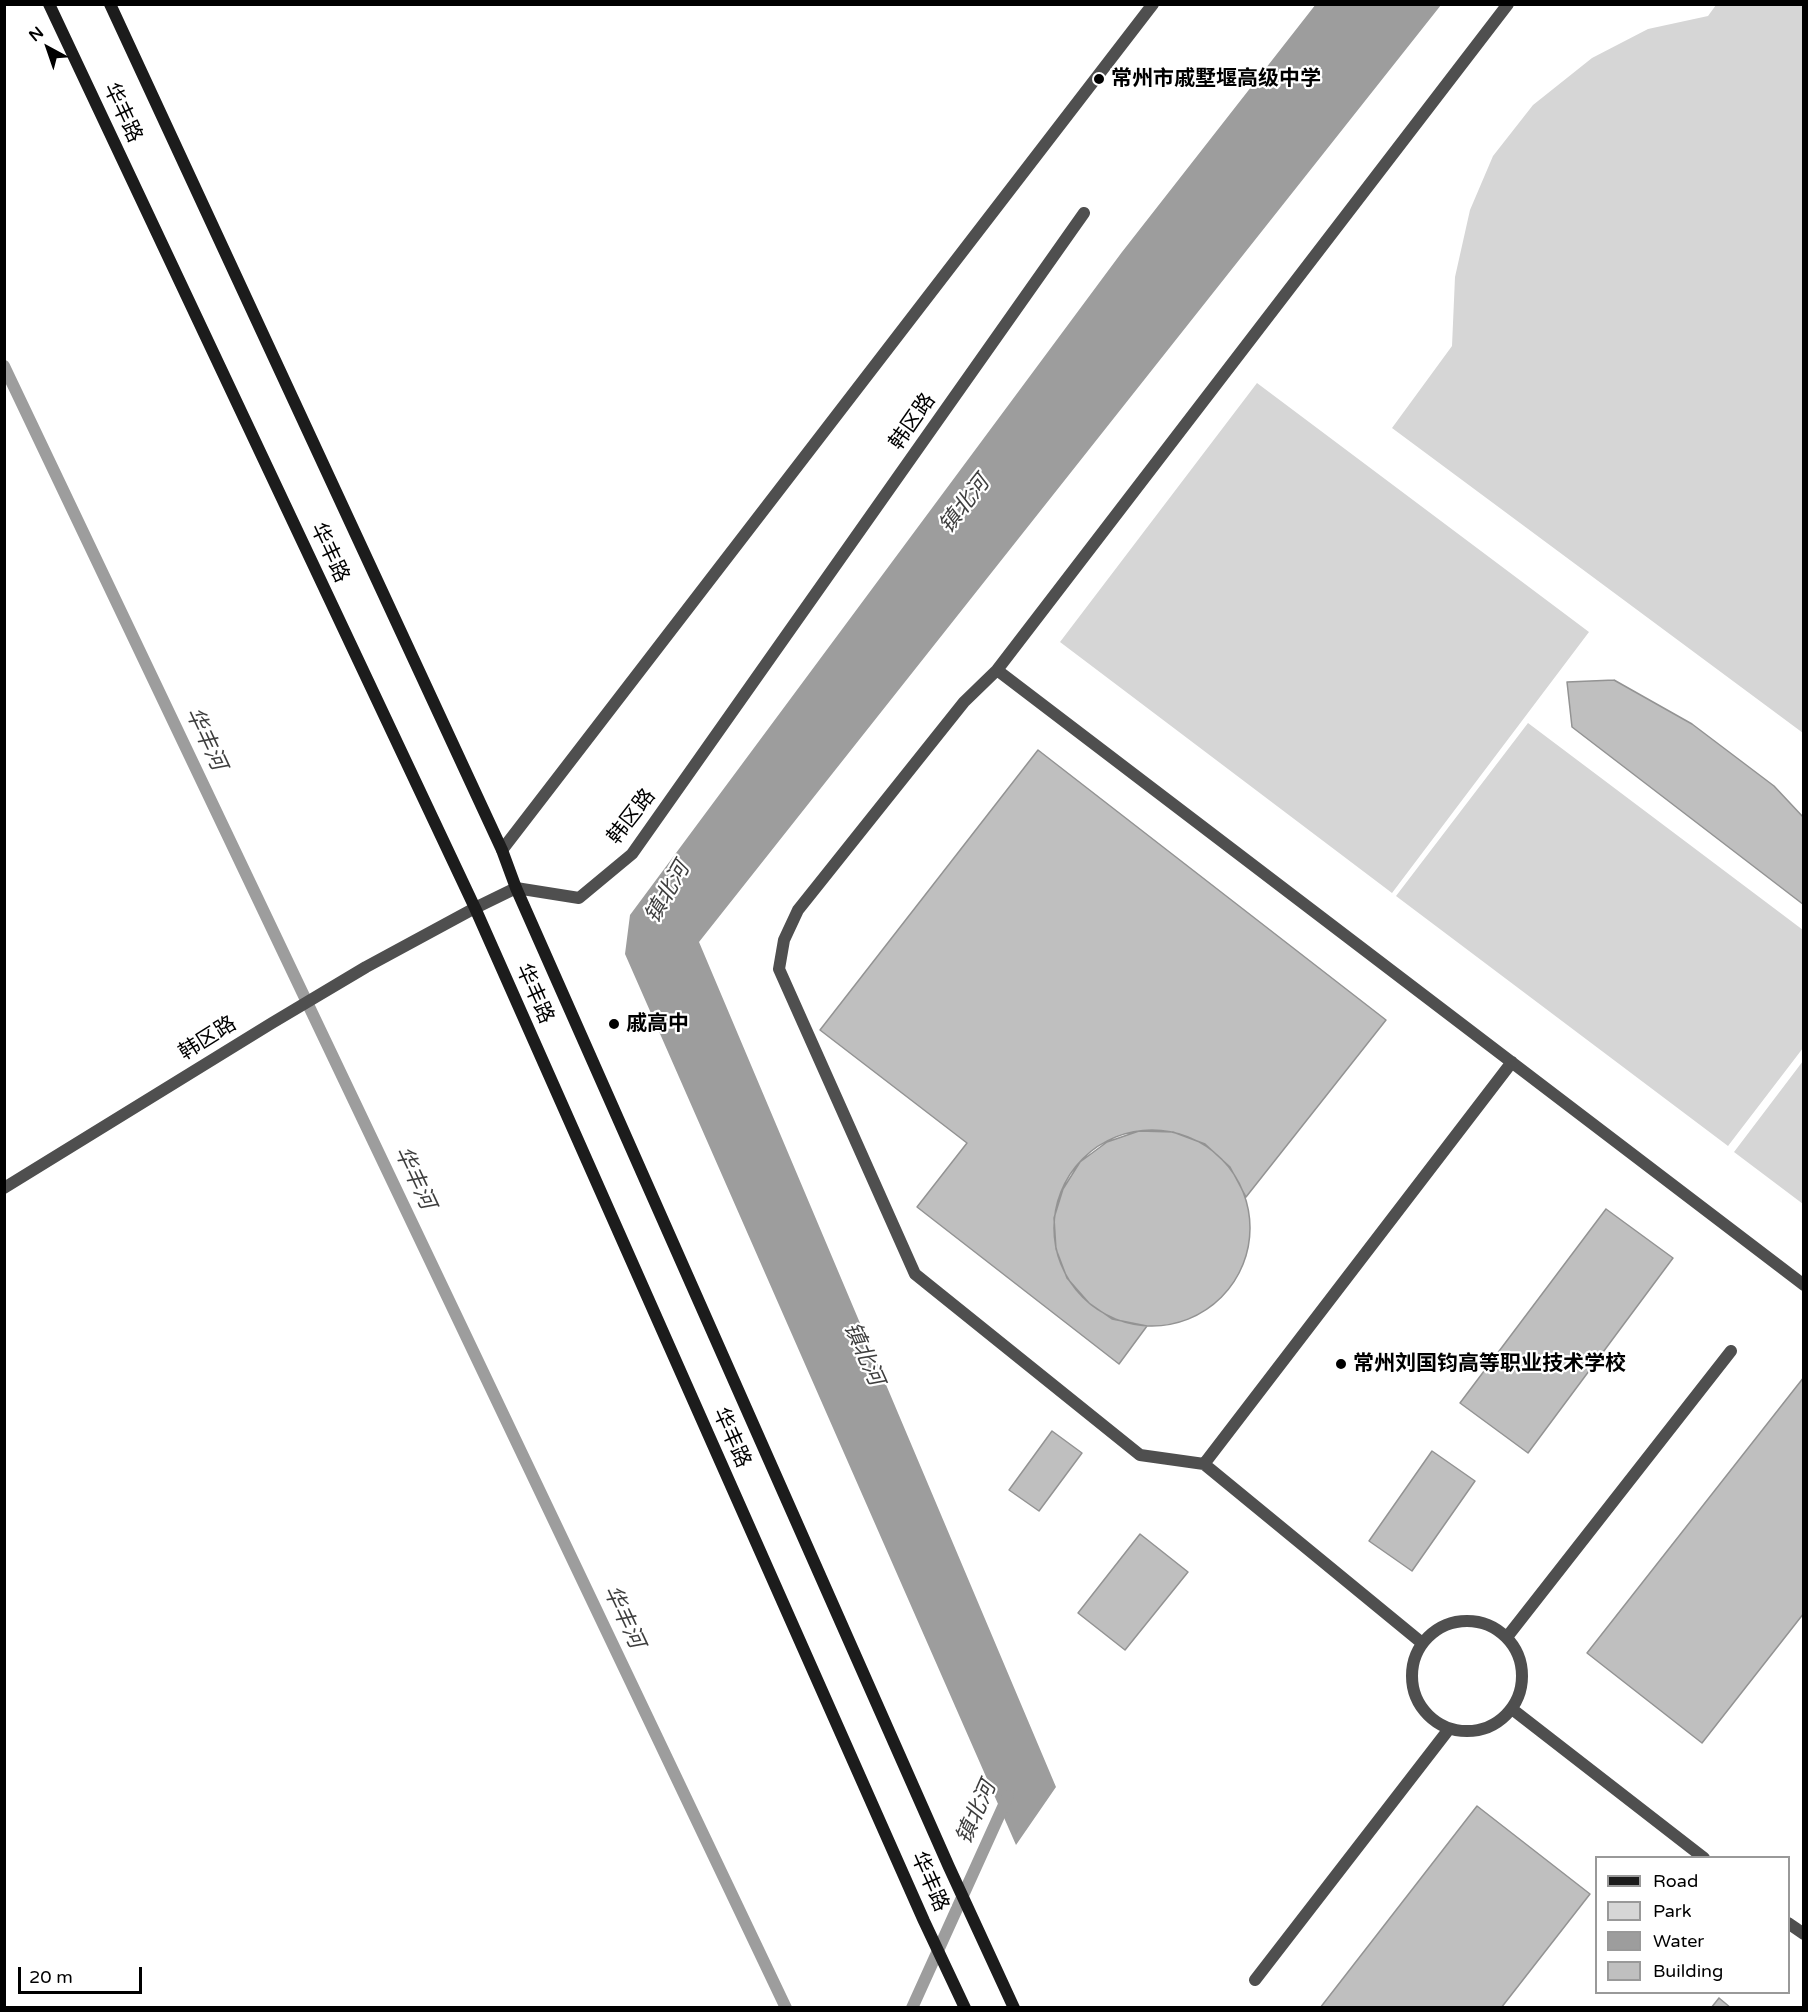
<!DOCTYPE html>
<html>
<head>
<meta charset="utf-8">
<style>
  body { margin:0 }
  #map { position:relative; width:1808px; height:2012px; overflow:hidden; background:#fff; font-family:"Varela Round",sans-serif }
  canvas { display:block }
  .frame { position:absolute; inset:0; border:6px solid #000; pointer-events:none }
  .legend { position:absolute; left:1595px; top:1856px; width:195px; height:138px; box-sizing:border-box; background:#fff; border:2px solid #999; margin:0; padding:8px 10px; list-style:none; font-size:18px; color:#000 }
  .legend li { display:flex; align-items:center; gap:12px; height:30px }
  .legend b { width:30px; border:2px solid #999 }
  .north { position:absolute; left:18px; top:18px; width:60px; height:60px; -webkit-text-stroke:4px #fff; paint-order:stroke; rotate:320deg; font-size:16px; font-weight:700; line-height:24px; text-align:center; color:#000 }
  .north::after { content:''; display:block; margin:auto; width:21px; height:27px; background:#000; clip-path:polygon(50% 0,100% 100%,50% 72%,0 100%) }
  .scale { position:absolute; left:18px; top:1967px; width:124px; height:27px; box-sizing:border-box; border:3px solid #000; border-top:0; padding-left:8px; font-size:18px; line-height:21px; white-space:nowrap; color:#000; -webkit-text-stroke:4px #fff; paint-order:stroke }
</style>
</head>
<body>
<div id="map">
<canvas width="1808" height="2012"></canvas>
<div class="frame"></div>
<ul class="legend">
<li><b style="height:8px;background:#1c1c1c"></b>Road</li>
<li><b style="height:16px;background:#d6d6d6"></b>Park</li>
<li><b style="height:16px;background:#9d9d9d"></b>Water</li>
<li><b style="height:16px;background:#bfbfbf"></b>Building</li>
</ul>
<div class="north">N</div>
<div class="scale">20 m</div>
</div>
<script>
const ctx = document.querySelector('canvas').getContext('2d');
ctx.lineJoin = 'round';
function paint(path, color) {
  ctx.fillStyle = color;
  ctx.fill(path, 'evenodd');
}
function shape(rows) {
  const path = new Path2D();
  for (const r of rows) {
    if (r.length === 3) {
      path.moveTo(r[0] + r[2], r[1]);
      path.arc(r[0], r[1], r[2], 0, 2 * Math.PI);
      continue;
    }
    path.moveTo(r[0], r[1]);
    for (let i = 2; i < r.length; i += 2) path.lineTo(r[i], r[i + 1]);
  }
  return path;
}
function stroke(path, color, width, dash) {
  ctx.strokeStyle = color;
  ctx.lineWidth = width;
  ctx.lineCap = dash ? 'butt' : 'round';
  ctx.setLineDash(dash || []);
  ctx.stroke(path);
}
function write(font, color, halo, rows, align = 'center') {
  ctx.font = font + ' "Varela Round","Noto Sans SC",sans-serif';
  ctx.lineWidth = 4.5;
  ctx.setLineDash([]);
  ctx.textBaseline = 'middle';
  ctx.strokeStyle = halo;
  ctx.fillStyle = color;
  for (const [text, x, y, turn = 0] of rows) {
    ctx.save();
    ctx.translate(x, y);
    ctx.rotate((+turn || 0) * Math.PI / 180);
    ctx.textAlign = isNaN(turn) ? turn : align;
    if (halo) ctx.strokeText(text, 0, 0);
    ctx.fillText(text, 0, 0);
    ctx.restore();
  }
}
paint(shape([
  [1716,5,1803,5,1803,733,1392,428,1452,346,1455,277,1470,210,1493,156,1533,105,1592,58,1648,29,1708,16],
  [1257,383,1589,632,1392,893,1060,642],
  [1528,723,1803,930,1803,1048,1728,1146,1396,896],
  [1803,1061,1803,1204,1734,1152]
]), '#d6d6d6');
paint(shape([
  [1316,4,1441,5,699,942,1056,1787,1016,1845,625,954,630,915,1122,252]
]), '#9d9d9d');
stroke(shape([
  [4,366,786,2008],
  [912,2008,1008,1796]
]), '#9d9d9d', 12);
const building = shape([
  [1614,680,1692,724,1774,786,1804,818,1804,905,1572,727,1567,682,1614,680],
  [1038,750,1386,1020,1246,1197,1230,1167,1205,1144,1173,1132,1139,1131,1107,1142,1080,1162,1063,1189,1054,1218,1056,1249,1067,1278,1089,1303,1112,1319,1147,1326,1119,1364,917,1207,967,1143,820,1030,1038,750],
  [1152,1228,98],
  [1606,1209,1673,1258,1528,1453,1460,1403,1606,1209],
  [1804,1377,1804,1613,1702,1743,1587,1653,1804,1377],
  [1052,1431,1082,1453,1039,1511,1009,1490,1052,1431],
  [1432,1451,1475,1481,1412,1571,1369,1541,1432,1451],
  [1140,1534,1188,1572,1125,1650,1078,1613,1140,1534],
  [1477,1806,1590,1894,1501,2008,1320,2008,1477,1806],
  [1719,1998,1731,2008,1711,2008,1719,1998]
]);
paint(building, '#bfbfbf');
stroke(building, '#939393', 1.5);
stroke(shape([
  [997,670,1804,1285],
  [502,850,1153,4],
  [1204,1464,1512,1062],
  [1467,1676,55],
  [1507,1637,1731,1351],
  [1422,1643,1204,1464,1140,1455,915,1274,779,969,784,940,798,910,964,702,997,670,1508,4],
  [1512,1709,1704,1858],
  [1788,1923,1804,1934],
  [1255,1980,1449,1729]
]), '#4f4f4f', 12);
stroke(shape([
  [4,1188,272,1023,366,967,475,908,516,888,579,898,632,854,1084,213]
]), '#4f4f4f', 12);
stroke(shape([
  [49,4,475,908,924,1921,965,2008],
  [110,4,502,850,516,888,949,1867,1014,2008]
]), '#1c1c1c', 12);
for (const [x, y, r, color] of [
  [1099,79,6,"#000"],
  [614,1024,6,"#000"],
  [1341,1364,6,"#000"]
]) {
  const dot = new Path2D();
  dot.arc(x, y, r, 0, 2 * Math.PI);
  ctx.fillStyle = color;
  ctx.fill(dot);
  stroke(dot, '#fff', 2);
}
write('bold 21px', '#000', '#fff', [
  ["常州市戚墅堰高级中学",1111,79],
  ["戚高中",626,1024],
  ["常州刘国钧高等职业技术学校",1353,1364]
], 'left');
write('21px', '#000', '#fff', [
  ["华丰路",122,113,65],
  ["韩区路",913,422,-55],
  ["华丰路",329,553,65],
  ["韩区路",632,817,-52],
  ["华丰路",534,994,66],
  ["韩区路",208,1039,-32],
  ["华丰路",731,1438,66],
  ["华丰路",929,1882,66]
]);
write('italic 22px', '#3e3e3e', '#fff', [
  ["镇北河",965,505,-52],
  ["华丰河",205,739,65],
  ["镇北河",668,893,-60],
  ["华丰河",414,1178,65],
  ["镇北河",863,1354,66],
  ["华丰河",623,1617,65],
  ["镇北河",977,1813,-66]
]);
</script>
</body>
</html>
